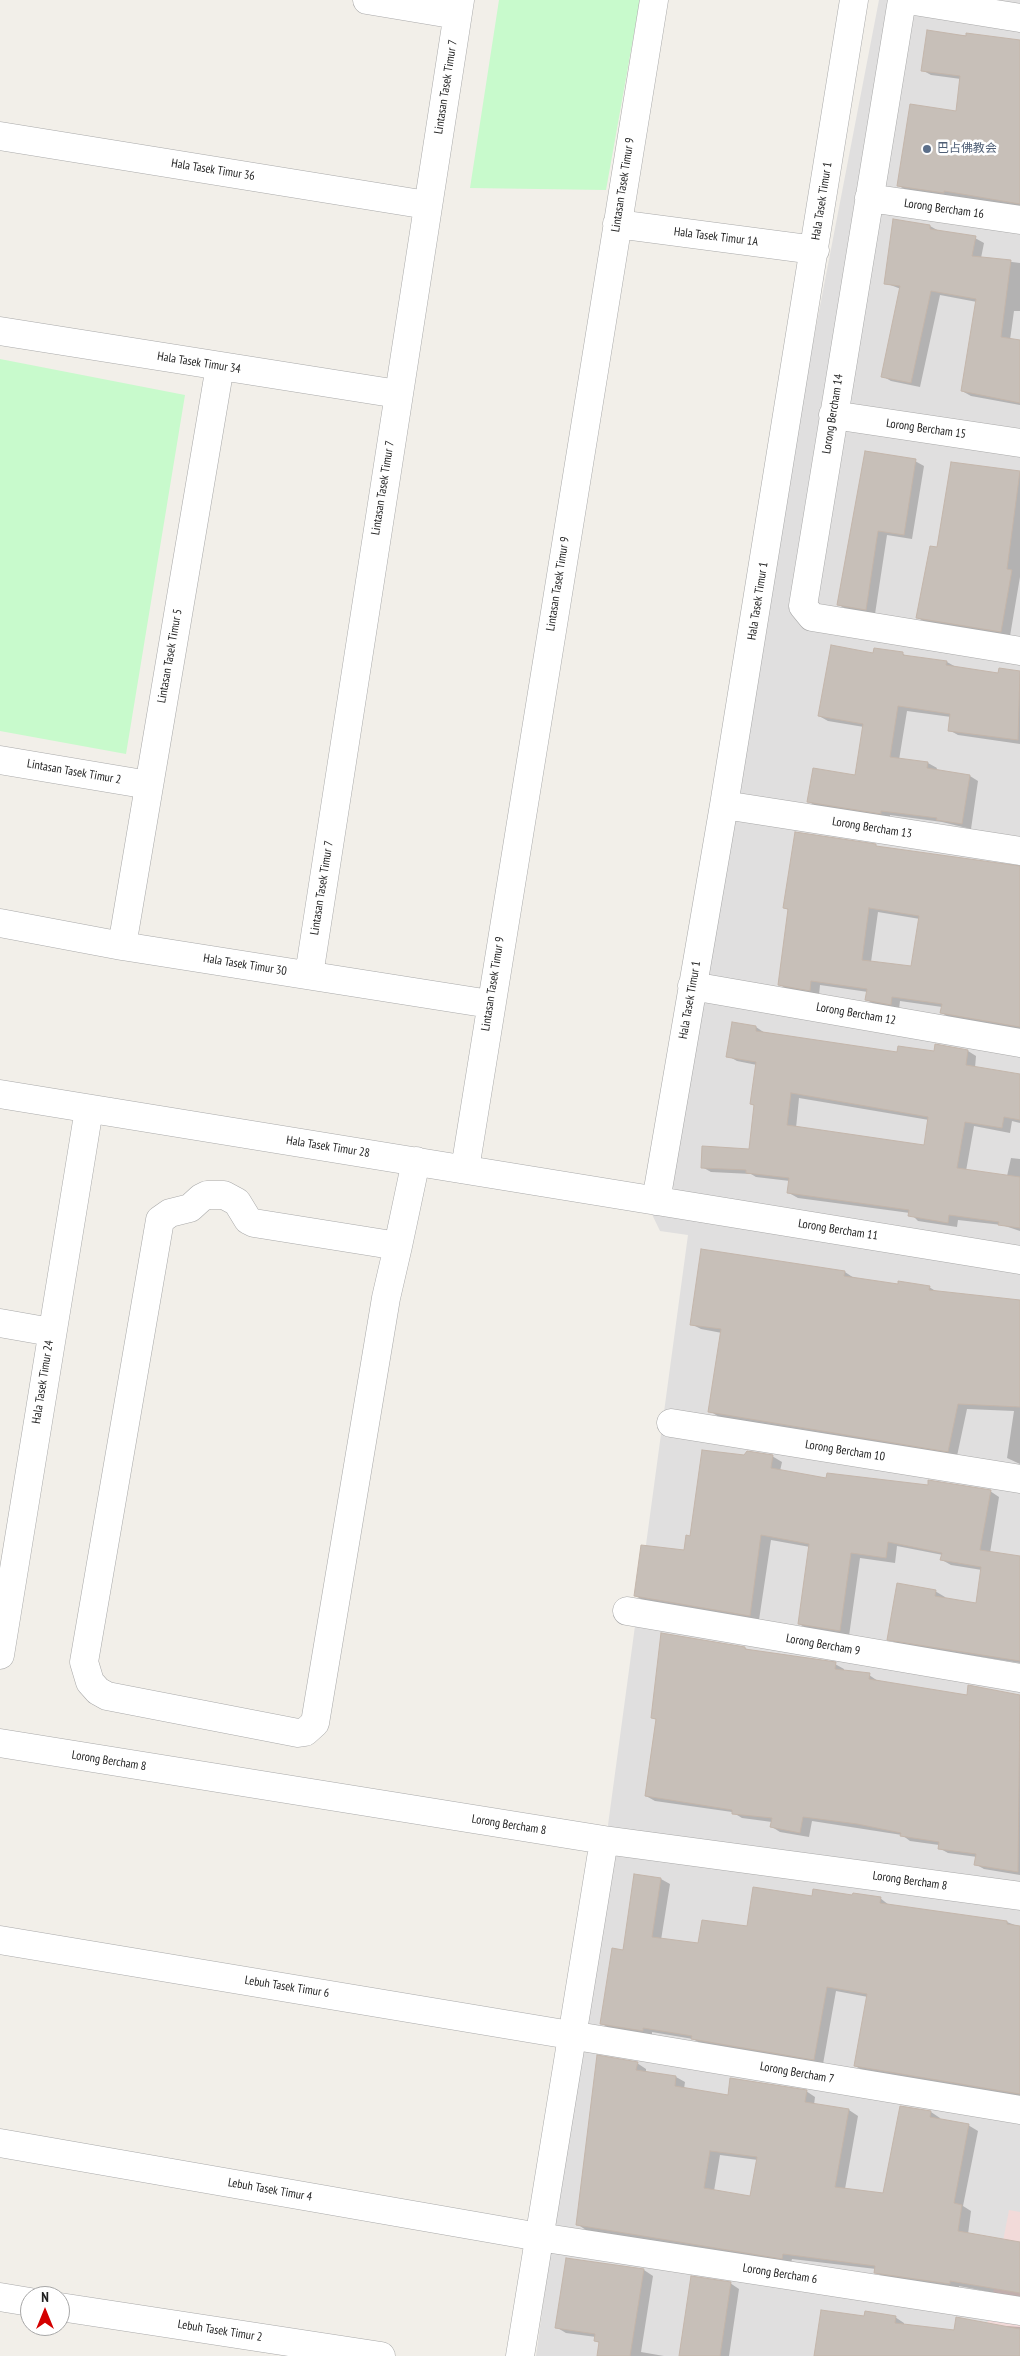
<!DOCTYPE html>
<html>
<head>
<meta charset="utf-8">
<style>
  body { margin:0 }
  #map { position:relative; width:1020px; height:2356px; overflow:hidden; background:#f2efe9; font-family:"PT Sans Narrow",sans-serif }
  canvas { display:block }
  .north { position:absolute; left:20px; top:2286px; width:50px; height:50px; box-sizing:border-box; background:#fff; border:1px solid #a7a7a7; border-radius:50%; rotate:0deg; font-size:14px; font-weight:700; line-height:20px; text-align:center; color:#222 }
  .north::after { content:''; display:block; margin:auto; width:18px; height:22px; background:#d40000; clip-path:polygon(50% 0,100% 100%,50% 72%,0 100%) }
</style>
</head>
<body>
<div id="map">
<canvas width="1020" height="2356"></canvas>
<div class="north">N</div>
</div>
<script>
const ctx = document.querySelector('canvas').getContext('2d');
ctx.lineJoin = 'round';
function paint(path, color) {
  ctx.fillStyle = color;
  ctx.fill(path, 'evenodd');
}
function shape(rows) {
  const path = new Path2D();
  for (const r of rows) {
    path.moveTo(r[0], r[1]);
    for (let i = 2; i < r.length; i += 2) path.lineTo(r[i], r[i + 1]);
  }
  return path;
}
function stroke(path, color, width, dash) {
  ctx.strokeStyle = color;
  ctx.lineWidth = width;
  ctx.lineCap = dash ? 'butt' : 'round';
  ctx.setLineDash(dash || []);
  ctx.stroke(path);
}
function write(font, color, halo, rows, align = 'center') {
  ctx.font = font + ' "PT Sans Narrow","Noto Sans SC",sans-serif';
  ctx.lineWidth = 5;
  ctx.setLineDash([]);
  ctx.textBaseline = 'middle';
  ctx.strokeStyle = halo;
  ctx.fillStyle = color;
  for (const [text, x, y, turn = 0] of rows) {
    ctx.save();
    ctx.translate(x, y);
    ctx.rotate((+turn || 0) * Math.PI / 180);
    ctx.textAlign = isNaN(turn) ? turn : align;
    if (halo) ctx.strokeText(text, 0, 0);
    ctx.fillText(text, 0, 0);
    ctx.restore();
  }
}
paint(shape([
  [879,0,1020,0,1020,2356,536,2356,688,1235,660,1231,647,1204]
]), '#e0dfdf');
paint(shape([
  [1009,2210,1020,2212,1020,2356,981,2356]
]), '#f2dad9');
paint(shape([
  [499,0,640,0,606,190,470,188],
  [0,359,185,395,126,754,0,731]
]), '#c8facc');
paint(shape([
  [928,32,1020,41,1020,207,953,196,953,198,908,191,899,186,957,113,961,79,931,75,922,70],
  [930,226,939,231,975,238,984,243,981,258,1020,263,1020,311,1014,311,1010,340,1020,341,1020,405,971,396,962,391,977,302,940,295,920,387,891,381,882,376,901,289,885,283],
  [915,461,924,466,912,539,887,535,875,614,848,610,839,605],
  [952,464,1020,472,1020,577,1010,636,927,623,918,618,939,549],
  [874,654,903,654,908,657,947,662,956,667,999,674,1000,669,1020,672,1020,744,958,735,949,730,951,717,907,711,899,760,928,763,937,768,936,771,970,776,978,781,971,829,942,822,890,815,890,818,817,807,808,801,856,777,864,727,828,721,819,716],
  [931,856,1020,868,1020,1030,950,1018,942,1013,942,1007,900,1001,899,1009,876,1005,867,1000,868,992,820,985,819,995,788,990,779,984,789,910,784,908],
  [878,912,920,919,912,967,871,962],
  [756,1027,765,1033,898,1053,968,1051,976,1056,975,1068,1020,1076,1020,1123,1012,1121,1010,1133,974,1126,966,1171,1007,1176,1011,1158,1020,1159,1020,1231,1002,1225,958,1220,957,1227,918,1221,910,1213,798,1198,789,1193,790,1181,756,1177,751,1174,711,1172,702,1167,750,1150,755,1106,752,1104,757,1065,737,1061,728,1056],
  [799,1098,929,1120,925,1146,796,1128],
  [702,1251,845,1272,854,1278,899,1286,929,1287,939,1293,1020,1302,1020,1464,1007,1458,1014,1411,967,1409,957,1456,719,1417,710,1411,722,1333,701,1329,691,1324],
  [744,1456,772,1456,782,1462,780,1471,827,1480,990,1491,999,1497,990,1553,1020,1557,1020,1663,898,1644,889,1639,935,1591,945,1597,944,1599,977,1604,982,1570,951,1565,942,1560,943,1555,897,1546,895,1563,860,1558,849,1636,808,1629,799,1624,810,1547,771,1540,759,1620,645,1601,635,1596,685,1551,691,1537],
  [745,1648,750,1651,835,1664,844,1669,844,1671,869,1675,878,1681,968,1696,969,1687,1020,1696,1020,1875,984,1869,975,1864,977,1857,948,1853,939,1848,939,1845,910,1841,902,1835,812,1821,809,1837,780,1832,772,1827,772,1822,742,1818,732,1812,655,1801,646,1796,657,1720,652,1717],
  [661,1879,670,1884,661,1940,699,1945,748,1927,813,1898,880,1898,889,1905,1007,1922,1020,1927,1020,2097,864,2071,855,2066,868,1997,836,1991,823,2064,702,2044,693,2039,652,2032,652,2036,610,2029,601,2023,624,1951],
  [637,2063,646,2069,646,2073,676,2077,685,2082,684,2089,729,2097,806,2091,815,2097,814,2105,849,2110,858,2116,845,2189,884,2194,931,2112,940,2118,939,2120,968,2125,978,2131,963,2206,971,2211,968,2234,1020,2243,1020,2298,959,2286,959,2289,884,2277,875,2272,876,2269,792,2259,791,2263,586,2230,577,2224],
  [720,2155,758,2160,752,2197,714,2191],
  [567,2259,644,2270,653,2276,641,2352,664,2356,598,2356,600,2343,595,2340,596,2337,566,2333,556,2327],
  [730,2283,739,2289,729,2356,680,2356],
  [865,2317,895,2317,904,2323,904,2325,955,2332,1007,2328,1007,2326,1020,2327,1020,2356,816,2356]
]), '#0003');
const building = shape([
  [927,30,966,36,966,33,1020,40,1020,204,944,191,944,193,897,186,910,104,956,111,960,76,921,71,927,30],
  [893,219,930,225,930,229,976,236,972,256,1011,260,1001,337,1020,340,1020,403,961,391,976,299,931,291,911,383,881,377,900,286,884,284,893,219],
  [865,451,916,459,904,535,878,531,866,610,837,605,865,451],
  [951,462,1020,471,1007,569,1012,570,1001,632,916,618,930,546,937,547,951,462],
  [831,645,873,653,874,648,903,652,903,655,947,661,946,665,998,673,999,668,1020,671,1018,740,948,731,950,714,898,706,890,757,928,762,927,768,970,775,962,824,936,820,937,818,881,811,881,814,807,802,813,768,855,775,863,724,818,716,831,645],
  [795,832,876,844,876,846,1020,866,1020,1027,940,1013,942,1004,892,997,891,1005,865,1000,867,989,811,981,810,991,778,985,788,909,783,908,795,832],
  [869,908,919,916,911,966,862,960,869,908],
  [732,1022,756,1026,756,1031,897,1052,898,1046,934,1051,935,1044,968,1050,966,1065,1020,1074,1020,1120,1004,1117,1002,1128,965,1122,957,1168,1020,1177,1020,1228,998,1225,999,1222,949,1215,948,1223,908,1216,909,1210,787,1193,789,1178,746,1173,746,1170,701,1168,702,1146,749,1149,754,1105,750,1104,756,1062,726,1057,732,1022],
  [791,1093,928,1117,924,1145,787,1125,791,1093],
  [701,1249,845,1271,844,1276,898,1284,898,1281,930,1286,929,1290,1020,1300,1020,1407,958,1404,948,1452,708,1412,721,1329,690,1325,701,1249],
  [702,1450,744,1455,747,1451,773,1455,771,1468,826,1478,827,1473,928,1485,928,1480,991,1490,980,1550,1020,1556,1020,1661,887,1640,897,1583,936,1590,935,1596,976,1603,981,1567,940,1560,942,1553,888,1542,886,1558,851,1553,840,1631,798,1624,809,1544,761,1535,750,1616,634,1596,641,1545,684,1550,686,1535,690,1536,702,1450],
  [661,1633,745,1647,745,1649,836,1662,835,1669,870,1673,869,1679,967,1695,968,1685,1020,1695,1018,1872,974,1865,976,1854,938,1849,939,1842,900,1836,901,1833,857,1824,803,1817,800,1833,770,1827,772,1818,732,1814,732,1810,645,1796,656,1719,651,1718,661,1633],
  [634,1874,661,1878,652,1937,698,1943,702,1920,747,1926,753,1887,812,1896,813,1889,852,1895,853,1893,881,1897,880,1903,1007,1921,1007,1924,1020,1926,1020,2094,854,2066,867,1994,827,1987,814,2060,691,2039,692,2036,643,2028,643,2031,600,2024,612,1948,623,1950,634,1874],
  [597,2055,638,2062,636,2070,676,2076,675,2086,728,2095,730,2078,807,2090,805,2102,849,2109,835,2187,883,2193,900,2106,931,2111,930,2117,969,2124,954,2203,962,2205,958,2231,1020,2242,1020,2293,950,2281,950,2284,874,2273,875,2266,783,2254,782,2259,576,2225,597,2055],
  [710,2151,757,2157,750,2196,704,2188,710,2151],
  [566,2258,644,2269,630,2356,597,2356,599,2342,594,2341,595,2334,555,2328,566,2258],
  [691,2276,731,2282,720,2356,679,2356,691,2276],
  [821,2310,864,2316,865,2311,896,2316,895,2323,954,2330,956,2317,1020,2329,1020,2356,814,2356,821,2310]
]);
paint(building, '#c7bfb8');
stroke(building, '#c4b6ab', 1);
const minor = shape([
  [367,0,457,15],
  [902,0,803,606,812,617,1020,651],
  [908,0,1020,18],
  [0,136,427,205],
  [869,198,1020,220],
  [617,224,815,250],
  [0,331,398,394],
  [833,415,1020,443],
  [0,760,149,785],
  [724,805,1020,851],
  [0,923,122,946,490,1004],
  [122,946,220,366],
  [309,975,460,0],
  [692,986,1020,1043],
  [0,1094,1020,1260],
  [465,1169,654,0],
  [656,1201,724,805,854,0],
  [398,1246,254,1223,248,1220,237,1202,224,1195,207,1195,201,1198,190,1208,170,1213,160,1220,84,1662,90,1682,98,1691,107,1696,298,1733,305,1732,315,1723,386,1298,398,1246,416,1161],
  [0,1323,51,1332],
  [671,1423,1020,1479],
  [627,1611,1020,1678],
  [0,1655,89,1109],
  [0,1743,604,1840,1020,1896],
  [0,1940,1020,2110],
  [0,2143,539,2237,1020,2311],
  [0,2297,30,2302],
  [60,2307,381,2356],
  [520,2356,604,1840]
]);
stroke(minor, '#a9a9a9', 29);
stroke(minor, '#fff', 28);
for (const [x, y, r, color] of [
  [927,149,5,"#5c6f8a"]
]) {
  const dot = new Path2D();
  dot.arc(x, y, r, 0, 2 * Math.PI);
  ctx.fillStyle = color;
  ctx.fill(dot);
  stroke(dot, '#fff', 2);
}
write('12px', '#222', '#fff', [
  ["Lintasan Tasek Timur 7",446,87,-81],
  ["Hala Tasek Timur 36",213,170,9],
  ["Lintasan Tasek Timur 9",623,185,-81],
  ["Hala Tasek Timur 1",822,201,-81],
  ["Lorong Bercham 16",944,209,8],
  ["Hala Tasek Timur 1A",716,237,7],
  ["Hala Tasek Timur 34",199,363,9],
  ["Lorong Bercham 14",833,414,-81],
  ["Lorong Bercham 15",926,429,8],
  ["Lintasan Tasek Timur 7",383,488,-81],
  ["Lintasan Tasek Timur 9",558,584,-81],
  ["Hala Tasek Timur 1",758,601,-81],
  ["Lintasan Tasek Timur 5",170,656,-80],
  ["Lintasan Tasek Timur 2",74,772,10],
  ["Lorong Bercham 13",872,828,9],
  ["Lintasan Tasek Timur 7",322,888,-81],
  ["Hala Tasek Timur 30",245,965,9],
  ["Lintasan Tasek Timur 9",493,984,-81],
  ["Hala Tasek Timur 1",690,1000,-80],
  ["Lorong Bercham 12",856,1014,10],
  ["Hala Tasek Timur 28",328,1147,9],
  ["Lorong Bercham 11",838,1230,9],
  ["Hala Tasek Timur 24",43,1382,-81],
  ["Lorong Bercham 10",845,1451,9],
  ["Lorong Bercham 9",823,1645,10],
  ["Lorong Bercham 8",109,1761,9],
  ["Lorong Bercham 8",509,1825,9],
  ["Lorong Bercham 8",910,1881,8],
  ["Lebuh Tasek Timur 6",287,1987,9],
  ["Lorong Bercham 7",797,2073,10],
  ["Lebuh Tasek Timur 4",270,2190,10],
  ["Lorong Bercham 6",780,2274,9],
  ["Lebuh Tasek Timur 2",220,2331,9]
]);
write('12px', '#4e5e75', '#fff', [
  ["巴占佛教会",937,149]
], 'left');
</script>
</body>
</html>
